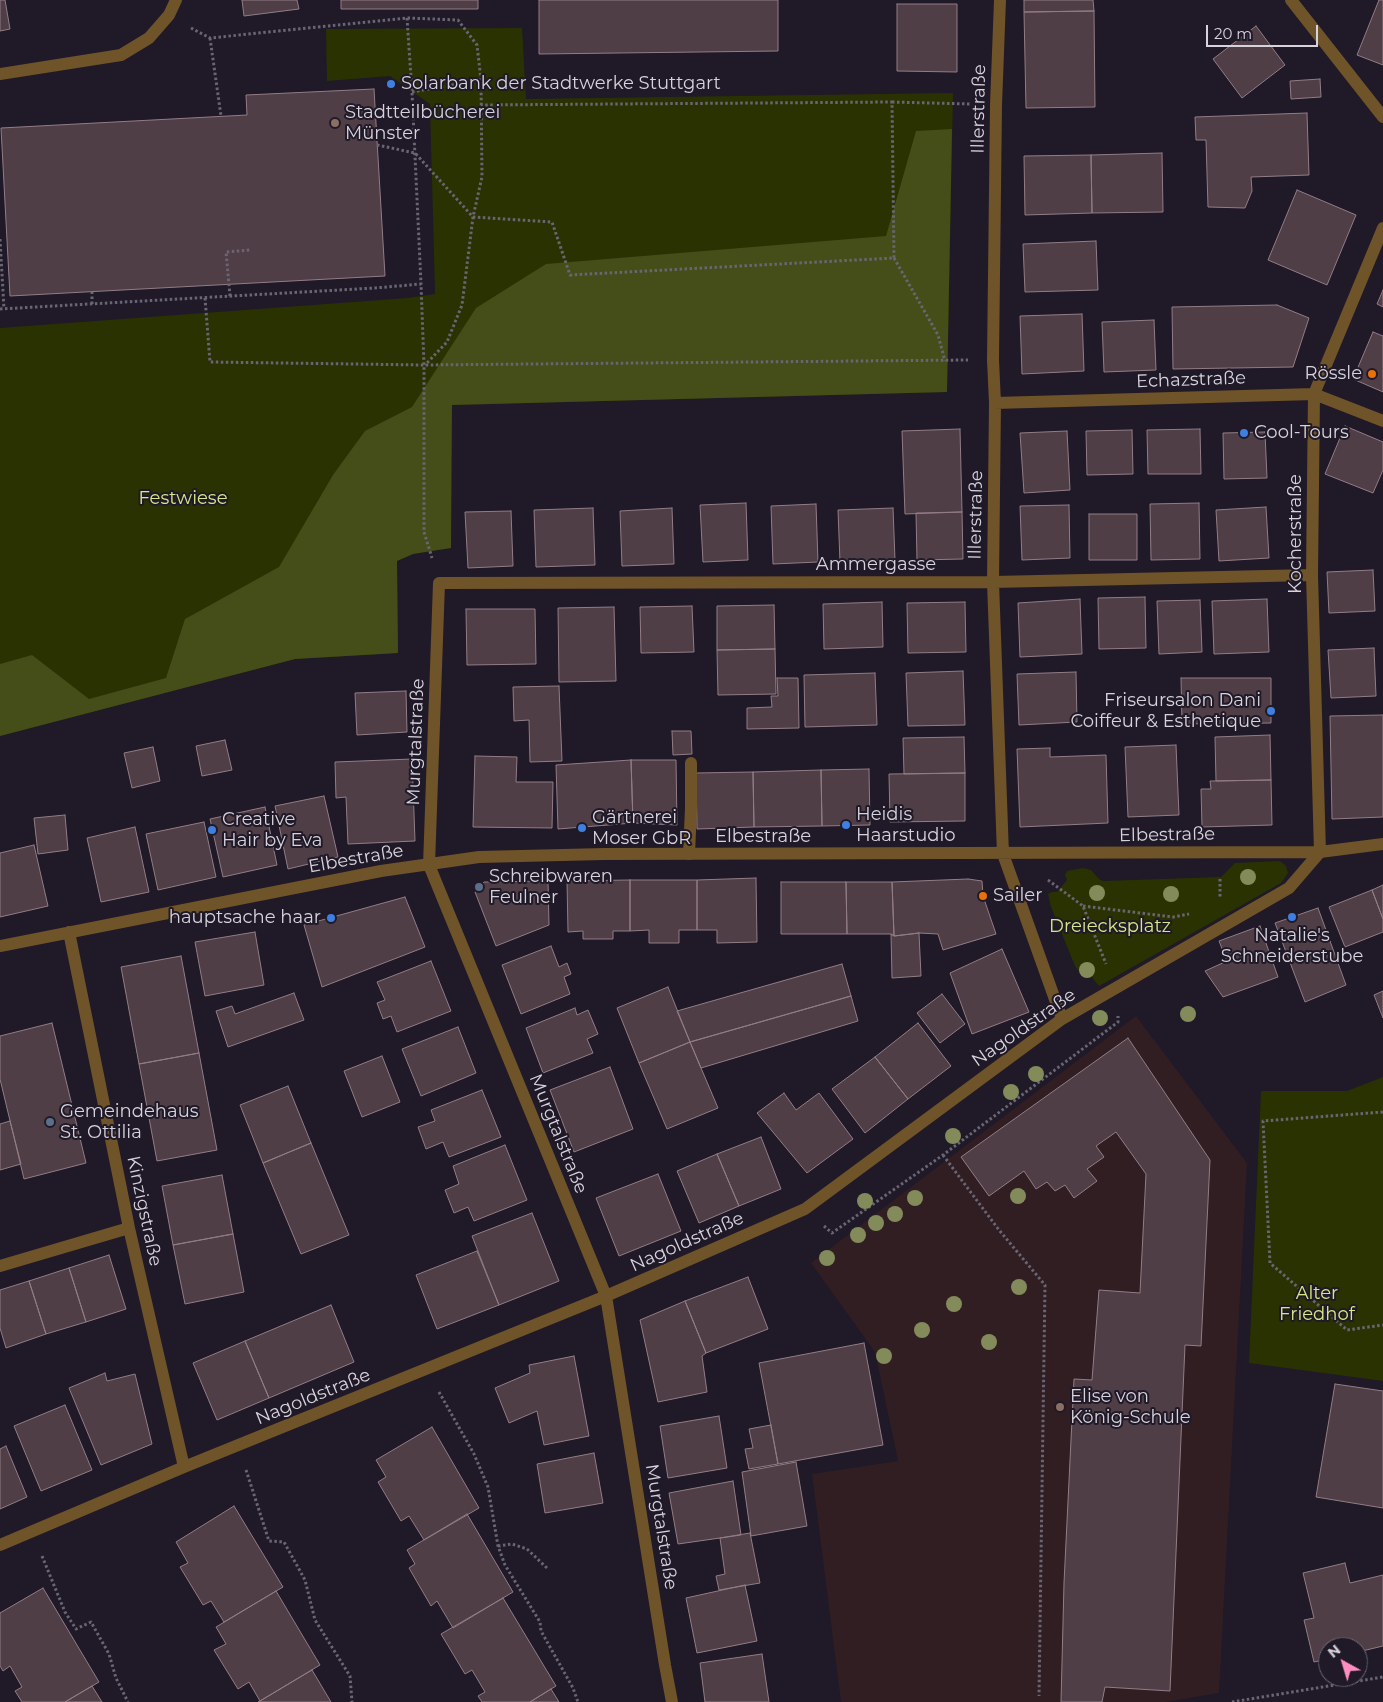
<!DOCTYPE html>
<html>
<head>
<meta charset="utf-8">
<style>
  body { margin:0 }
  #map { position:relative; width:1383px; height:1702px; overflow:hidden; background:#1f1928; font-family:Montserrat,sans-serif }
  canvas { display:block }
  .north { position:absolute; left:1318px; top:1637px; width:50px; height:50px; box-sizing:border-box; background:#1f1928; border:1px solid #696370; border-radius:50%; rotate:321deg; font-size:14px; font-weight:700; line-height:20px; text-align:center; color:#d7d3dd }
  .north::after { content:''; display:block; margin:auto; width:18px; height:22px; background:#fe8ebd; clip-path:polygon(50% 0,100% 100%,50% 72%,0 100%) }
  .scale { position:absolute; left:1206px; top:25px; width:112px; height:22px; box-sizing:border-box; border:2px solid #d7d3dd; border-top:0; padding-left:6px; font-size:15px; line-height:18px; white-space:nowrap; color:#d7d3dd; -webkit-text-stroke:4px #1f1928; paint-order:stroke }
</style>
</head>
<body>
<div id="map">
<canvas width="1383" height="1702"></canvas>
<div class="north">N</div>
<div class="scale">20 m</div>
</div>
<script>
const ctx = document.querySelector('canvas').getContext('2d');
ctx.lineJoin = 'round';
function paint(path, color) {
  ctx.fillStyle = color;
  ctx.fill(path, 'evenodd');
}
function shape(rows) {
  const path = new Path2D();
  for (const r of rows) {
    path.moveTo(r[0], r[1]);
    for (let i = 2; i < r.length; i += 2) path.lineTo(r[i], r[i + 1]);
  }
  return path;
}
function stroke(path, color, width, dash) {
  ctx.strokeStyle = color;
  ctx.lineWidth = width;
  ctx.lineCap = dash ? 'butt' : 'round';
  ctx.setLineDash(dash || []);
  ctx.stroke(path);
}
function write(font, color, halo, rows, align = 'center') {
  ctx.font = font + ' Montserrat,sans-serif';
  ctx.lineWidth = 4;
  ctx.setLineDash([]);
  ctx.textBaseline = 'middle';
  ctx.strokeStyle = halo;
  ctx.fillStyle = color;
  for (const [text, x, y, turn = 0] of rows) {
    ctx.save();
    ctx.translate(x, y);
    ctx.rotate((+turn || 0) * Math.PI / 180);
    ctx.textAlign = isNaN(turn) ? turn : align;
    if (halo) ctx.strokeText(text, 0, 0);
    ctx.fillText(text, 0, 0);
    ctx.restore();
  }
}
paint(shape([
  [1136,1016,1247,1163,1219,1693,1166,1702,841,1702,812,1474,898,1461,875,1352,811,1263]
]), '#301e23');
paint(shape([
  [522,28,526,99,953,93,947,392,452,405,413,554,397,561,398,653,295,659,0,736,0,328,408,298,435,294,430,104,390,76,327,81,326,29],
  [1280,861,1286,866,1288,873,1281,883,1099,986,1090,975,1080,973,1075,966,1051,907,1048,894,1052,892,1057,892,1067,880,1065,875,1067,871,1083,868,1091,870,1100,880,1104,881,1221,877,1235,863],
  [1383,1077,1383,1381,1249,1363,1261,1091,1347,1091]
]), '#2b3202');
paint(shape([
  [952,129,947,392,452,405,451,548,413,554,397,561,398,653,295,659,0,736,0,664,32,655,89,699,166,678,185,619,279,567,333,475,365,431,412,407,476,308,546,264,886,236,916,131]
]), '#454d18');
const building = shape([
  [0,0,5,0,10,29,0,31,0,0],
  [242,0,297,0,299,9,244,16,242,0],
  [341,0,478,0,478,9,341,9,341,0],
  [539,0,778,0,778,51,539,54,539,0],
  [1024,0,1093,0,1094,11,1024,12,1024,0],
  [1379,0,1383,0,1383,65,1357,55,1379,0],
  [897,4,957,4,957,72,897,71,897,4],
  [1094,11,1095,107,1026,108,1024,12,1094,11],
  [1256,26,1285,65,1242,98,1213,59,1256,26],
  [1320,79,1321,97,1291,99,1290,81,1320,79],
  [374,89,385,276,10,296,1,128,247,115,246,95,374,89],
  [1307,113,1309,175,1251,177,1252,191,1245,208,1208,207,1206,140,1196,140,1195,117,1307,113],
  [1162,153,1163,212,1092,213,1091,155,1162,153],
  [1091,155,1092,213,1025,215,1024,156,1091,155],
  [1297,190,1356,215,1327,285,1268,260,1297,190],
  [1096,241,1098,290,1025,292,1023,244,1096,241],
  [1383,290,1383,307,1377,304,1383,290],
  [1277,305,1309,318,1293,367,1173,369,1172,307,1277,305],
  [1082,314,1084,371,1022,374,1020,316,1082,314],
  [1154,320,1156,370,1104,372,1102,322,1154,320],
  [1373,332,1383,336,1383,392,1353,379,1373,332],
  [1345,426,1383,442,1383,470,1373,493,1325,474,1345,426],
  [960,429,962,512,905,514,902,431,960,429],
  [1200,429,1201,474,1148,474,1147,430,1200,429],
  [1132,430,1133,474,1087,475,1086,431,1132,430],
  [1067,431,1070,490,1024,493,1020,433,1067,431],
  [1265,432,1267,478,1224,479,1223,433,1265,432],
  [746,503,748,560,703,562,700,505,746,503],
  [1199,503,1200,559,1151,560,1150,504,1199,503],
  [816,504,818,562,773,564,771,506,816,504],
  [1069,505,1070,558,1022,560,1020,506,1069,505],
  [1266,507,1269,558,1219,561,1216,510,1266,507],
  [593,508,595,565,536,567,534,510,593,508],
  [672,508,674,564,622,566,620,511,672,508],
  [893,508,895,560,840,562,838,510,893,508],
  [511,511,513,566,468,568,465,512,511,511],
  [962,512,963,559,917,560,916,513,962,512],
  [1089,514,1137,514,1137,560,1089,560,1089,514],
  [1373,570,1375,611,1329,613,1327,572,1373,570],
  [1145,597,1146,648,1099,649,1098,598,1145,597],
  [1080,599,1082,654,1020,657,1018,603,1080,599],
  [1267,599,1269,652,1214,654,1212,601,1267,599],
  [1200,600,1202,652,1159,654,1157,601,1200,600],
  [882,602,883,647,824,649,823,604,882,602],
  [965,602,966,652,908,653,907,603,965,602],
  [774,605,775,649,717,650,717,606,774,605],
  [692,606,694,652,641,653,640,607,692,606],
  [614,607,616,681,559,682,558,608,614,607],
  [466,609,535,609,536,664,467,665,466,609],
  [1374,648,1376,696,1331,698,1328,650,1374,648],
  [775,649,776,694,718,695,717,650,775,649],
  [963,671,965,725,908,726,906,673,963,671],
  [1076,672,1077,722,1019,725,1017,674,1076,672],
  [875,673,877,725,805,727,804,675,875,673],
  [777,678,798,678,799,728,747,729,747,708,772,707,771,696,778,696,777,678],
  [1181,678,1271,678,1271,723,1182,724,1181,678],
  [559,686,562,761,530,762,529,720,514,721,513,687,559,686],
  [406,691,407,732,357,735,355,693,406,691],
  [1383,715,1383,817,1332,819,1330,716,1383,715],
  [672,731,691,731,692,754,673,755,672,731],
  [1270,735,1271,780,1216,781,1215,737,1270,735],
  [964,737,965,773,904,774,903,738,964,737],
  [225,740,232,770,202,776,196,746,225,740],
  [1176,745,1179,815,1128,817,1125,747,1176,745],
  [153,747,160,781,132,788,124,753,153,747],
  [1050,748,1050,757,1106,755,1108,823,1020,827,1017,749,1050,748],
  [475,756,517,757,516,782,553,782,552,828,473,827,475,756],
  [412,759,415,841,348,844,346,797,336,798,335,762,412,759],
  [631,760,676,760,677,825,633,823,631,760],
  [631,760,633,823,558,829,556,765,631,760],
  [869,769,870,825,822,826,821,770,869,769],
  [821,770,822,826,754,827,753,772,821,770],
  [753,772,754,827,697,829,696,773,753,772],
  [965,773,965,821,890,822,889,774,965,773],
  [1271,780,1272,825,1202,827,1201,789,1211,789,1210,781,1271,780],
  [324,796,338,857,288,869,275,806,324,796],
  [265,807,277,865,223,877,210,819,265,807],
  [65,815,68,850,38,854,34,818,65,815],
  [204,822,216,877,158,890,146,834,204,822],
  [135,827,149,892,101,902,87,838,135,827],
  [34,845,48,906,0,917,0,853,34,845],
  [756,878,757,942,717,943,717,930,697,930,697,880,756,878],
  [968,879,982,881,983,896,996,934,943,950,938,934,919,933,894,936,892,882,968,879],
  [630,880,630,931,613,931,613,939,583,939,583,931,568,932,567,881,630,880],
  [630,880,697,880,697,930,679,930,679,943,649,943,649,930,630,931,630,880],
  [548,881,549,925,496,946,475,892,484,882,548,881],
  [781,882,846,882,847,934,781,934,781,882],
  [846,882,892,882,894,936,891,934,847,934,846,882],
  [1383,885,1383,919,1372,890,1383,885],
  [1372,890,1383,919,1383,932,1345,947,1329,907,1372,890],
  [405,897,425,947,322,987,304,925,405,897],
  [1318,908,1346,985,1305,1002,1275,923,1318,908],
  [1260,926,1278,977,1223,997,1205,971,1227,961,1219,941,1260,926],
  [255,932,264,985,205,996,195,942,255,932],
  [919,933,921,976,892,978,891,934,894,936,919,933],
  [551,946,559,967,567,963,571,974,564,977,570,994,521,1014,502,965,551,946],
  [1002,949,1029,1012,972,1034,950,973,1002,949],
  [181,956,199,1053,139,1064,121,967,181,956],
  [431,961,451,1011,397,1032,391,1016,383,1019,377,1003,385,1000,377,982,431,961],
  [842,964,851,996,690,1042,677,1011,842,964],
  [668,987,690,1042,639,1063,617,1008,668,987],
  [1383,991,1383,1018,1374,995,1383,991],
  [294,993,304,1020,228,1047,216,1011,232,1006,235,1014,294,993],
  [942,994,965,1024,940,1043,917,1013,942,994],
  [851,996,858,1021,701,1068,690,1042,851,996],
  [575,1008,577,1015,588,1010,598,1034,587,1039,593,1053,543,1073,526,1028,575,1008],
  [52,1023,86,1163,24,1179,0,1079,0,1036,52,1023],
  [918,1023,951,1066,908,1099,875,1057,918,1023],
  [458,1027,476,1073,421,1096,402,1049,458,1027],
  [1128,1038,1210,1160,1201,1346,1185,1345,1170,1691,1105,1687,1102,1702,1061,1702,1064,1583,1074,1379,1092,1380,1099,1290,1140,1293,1146,1174,1116,1132,1096,1146,1104,1157,1087,1169,1097,1181,1074,1198,1065,1185,1055,1191,1047,1182,1036,1189,1024,1171,989,1196,961,1157,1128,1038],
  [690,1042,718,1108,667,1129,639,1063,690,1042],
  [199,1053,217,1150,157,1161,139,1064,199,1053],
  [382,1056,400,1102,362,1117,344,1071,382,1056],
  [875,1057,908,1099,865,1133,832,1089,875,1057],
  [610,1067,633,1129,574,1152,550,1090,610,1067],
  [288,1086,311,1143,263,1163,240,1105,288,1086],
  [482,1090,501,1137,449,1157,443,1142,426,1149,418,1127,435,1121,431,1110,482,1090],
  [784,1093,796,1110,819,1093,853,1139,807,1173,757,1113,784,1093],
  [10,1121,21,1164,0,1170,0,1124,10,1121],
  [761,1137,781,1189,739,1206,717,1154,761,1137],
  [311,1143,349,1235,301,1254,263,1163,311,1143],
  [505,1145,527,1200,474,1221,468,1207,454,1213,445,1190,459,1184,453,1166,505,1145],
  [717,1154,739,1206,699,1223,677,1171,717,1154],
  [658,1174,681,1231,619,1256,596,1198,658,1174],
  [222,1175,233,1234,173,1245,162,1186,222,1175],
  [532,1213,559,1281,499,1305,472,1236,532,1213],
  [233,1234,244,1292,185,1304,173,1245,233,1234],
  [477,1251,499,1305,437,1329,416,1275,477,1251],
  [109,1255,126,1309,86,1322,69,1268,109,1255],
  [69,1268,86,1322,46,1334,29,1281,69,1268],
  [748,1277,768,1329,706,1353,685,1301,748,1277],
  [29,1281,46,1334,6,1348,0,1328,0,1290,29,1281],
  [685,1301,706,1353,702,1356,707,1392,658,1402,640,1320,685,1301],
  [331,1305,354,1362,269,1398,245,1341,331,1305],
  [245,1341,269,1398,217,1420,193,1363,245,1341],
  [864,1343,883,1445,778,1464,759,1363,864,1343],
  [574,1356,589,1436,544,1445,537,1411,509,1423,495,1388,530,1373,529,1365,574,1356],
  [105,1373,107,1381,135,1374,152,1444,101,1465,69,1388,105,1373],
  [1335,1384,1383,1391,1383,1508,1316,1497,1335,1384],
  [65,1405,92,1470,41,1491,14,1426,65,1405],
  [719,1416,727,1468,668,1478,660,1426,719,1416],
  [771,1425,778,1464,749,1469,745,1449,753,1448,749,1429,771,1425],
  [432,1427,479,1508,424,1540,409,1516,401,1521,378,1482,386,1477,376,1460,432,1427],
  [6,1446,27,1497,0,1509,0,1449,6,1446],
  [594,1453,603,1503,545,1513,537,1464,594,1453],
  [796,1462,807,1526,751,1536,742,1472,796,1462],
  [733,1481,741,1535,678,1544,669,1493,733,1481],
  [234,1506,283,1587,224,1622,211,1601,203,1605,180,1567,188,1563,176,1542,234,1506],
  [467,1514,513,1592,453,1628,437,1601,431,1606,409,1568,415,1564,407,1550,467,1514],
  [750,1533,760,1583,719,1590,716,1576,725,1574,720,1538,750,1533],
  [1345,1563,1350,1583,1383,1575,1383,1646,1358,1652,1358,1647,1328,1647,1328,1659,1314,1662,1304,1620,1314,1618,1303,1573,1345,1563],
  [745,1585,757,1641,697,1653,686,1598,745,1585],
  [43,1588,99,1682,65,1702,22,1702,15,1691,22,1687,10,1666,3,1671,0,1666,0,1613,43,1588],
  [276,1591,320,1665,260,1701,249,1682,238,1689,214,1650,226,1644,216,1627,276,1591],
  [503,1598,556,1686,530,1702,482,1702,478,1696,485,1692,472,1670,465,1674,441,1634,503,1598],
  [762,1654,769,1702,705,1702,700,1663,762,1654],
  [312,1670,331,1702,258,1702,260,1701,312,1670],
  [92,1686,102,1702,65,1702,92,1686],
  [551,1689,559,1702,530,1702,551,1689]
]);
paint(building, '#503e46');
stroke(building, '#927d86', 1);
stroke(shape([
  [407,18,412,92,421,284],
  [191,28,210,38,407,18,458,20,477,45,481,80,482,177,473,217,552,222,570,275,894,258,892,102,481,105],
  [210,38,221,116],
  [412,92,481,80],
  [892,102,971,104],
  [377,145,415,153,473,217,462,305,447,342,425,365],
  [0,239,4,309],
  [894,258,938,335,945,361],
  [230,296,226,252,250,250],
  [205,298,210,362,424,365,968,360],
  [92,304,92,292],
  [0,309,375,288,421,284,424,365,424,532,432,558],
  [1220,879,1220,898],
  [1048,880,1083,906,1106,964],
  [1083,906,1173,917,1189,914],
  [1383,1112,1263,1121,1270,1263,1347,1330,1383,1325],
  [943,1155,999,1230,1045,1285,1039,1696],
  [824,1226,832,1233,943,1155,1118,1022,1118,1016],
  [439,1392,474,1454,488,1487,498,1546,505,1565,540,1622,541,1631,573,1688,578,1702],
  [246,1470,269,1541,284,1542,305,1580,315,1620,350,1676,352,1702],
  [498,1546,512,1544,527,1549,548,1569],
  [42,1556,65,1612,76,1629,91,1622,109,1654,116,1678,128,1702],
  [1232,1702,1383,1677]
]), '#6a6572', 3, [2.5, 2.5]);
stroke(shape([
  [689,854,691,808,691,763]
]), '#6f5329', 12);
stroke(shape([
  [1000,0,996,105,993,360,995,403,993,582,1003,854,1062,1019],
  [1291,0,1383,117],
  [0,74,121,55,149,38,169,15,176,0],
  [995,403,1314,394,1383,421],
  [1320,852,1312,575,1314,394,1383,228],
  [69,932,129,1228,184,1467],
  [0,946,381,871,479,857,604,854,1320,852,1383,844],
  [0,1266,129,1228],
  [0,1545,184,1467,606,1296,805,1209,1062,1019,1289,888,1320,852],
  [672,1702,665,1665,606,1296,429,865,439,583,993,582,1312,575]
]), '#6f5329', 12);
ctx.fillStyle = '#848b5b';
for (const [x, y] of [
  [1248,877],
  [1097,893],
  [1171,894],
  [1087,970],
  [1188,1014],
  [1100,1018],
  [1036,1074],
  [1011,1092],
  [953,1136],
  [1018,1196],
  [915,1198],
  [865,1201],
  [895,1214],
  [876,1223],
  [858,1235],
  [827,1258],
  [1019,1287],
  [954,1304],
  [922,1330],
  [989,1342],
  [884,1356]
]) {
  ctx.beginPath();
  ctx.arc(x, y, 8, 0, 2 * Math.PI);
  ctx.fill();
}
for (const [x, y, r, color] of [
  [391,84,5,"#3f7fe0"],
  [335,123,5,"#8d6e63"],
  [1372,374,5,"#e8710a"],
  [1244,433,5,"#3f7fe0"],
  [1271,711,5,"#3f7fe0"],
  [846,825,5,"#3f7fe0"],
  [582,828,5,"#3f7fe0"],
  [212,830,5,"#3f7fe0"],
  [479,887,5,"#5c6f8a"],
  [983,896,5,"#e8710a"],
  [1292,917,5,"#3f7fe0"],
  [331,918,5,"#3f7fe0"],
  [50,1122,5,"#5c6f8a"],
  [1060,1407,5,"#8d6e63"]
]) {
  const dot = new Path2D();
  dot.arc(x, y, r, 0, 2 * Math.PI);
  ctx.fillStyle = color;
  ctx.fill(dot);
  stroke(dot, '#1f1928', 2);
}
write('18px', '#d7d3dd', '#1f1928', [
  ["Solarbank der Stadtwerke Stuttgart",401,84],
  ["Stadtteilbücherei",345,113],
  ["Münster",345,134],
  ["Rössle",1362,374,"right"],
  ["Cool-Tours",1254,433],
  ["Friseursalon Dani",1261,701,"right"],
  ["Coiffeur & Esthetique",1261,722,"right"],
  ["Heidis",856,815],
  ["Haarstudio",856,836],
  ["Gärtnerei",592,818],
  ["Moser GbR",592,839],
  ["Creative",222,820],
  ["Hair by Eva",222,841],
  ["Schreibwaren",489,877],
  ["Feulner",489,898],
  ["Sailer",993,896],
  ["hauptsache haar",321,918,"right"],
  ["Natalie's",1292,936,"center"],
  ["Schneiderstube",1292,957,"center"],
  ["Gemeindehaus",60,1112],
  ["St. Ottilia",60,1133],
  ["Elise von",1070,1397],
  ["König-Schule",1070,1418]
], 'left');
write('18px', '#d7d3dd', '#1f1928', [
  ["Illerstraße",979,109,-89],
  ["Echazstraße",1191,380,-2],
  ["Illerstraße",976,515,-89],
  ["Kocherstraße",1296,534,-90],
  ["Ammergasse",876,565],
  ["Murgtalstraße",416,742,-88],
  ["Elbestraße",1167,835,-1],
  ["Elbestraße",763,837],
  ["Elbestraße",356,859,-10],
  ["Nagoldstraße",1024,1028,-35],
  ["Murgtalstraße",558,1134,68],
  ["Kinzigstraße",144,1211,78],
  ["Nagoldstraße",687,1242,-24],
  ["Nagoldstraße",313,1397,-22],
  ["Murgtalstraße",661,1527,81]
]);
write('18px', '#d6e885', '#1f1928', [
  ["Festwiese",183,499],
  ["Dreiecksplatz",1110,927],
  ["Alter",1317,1294],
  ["Friedhof",1317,1315]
]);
</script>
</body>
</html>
